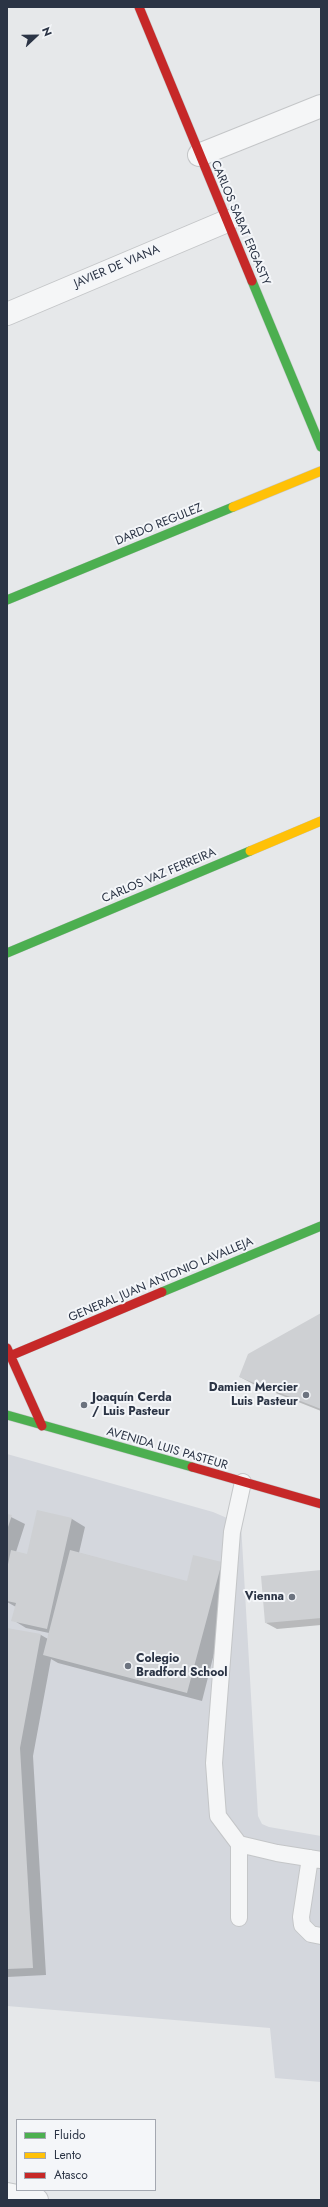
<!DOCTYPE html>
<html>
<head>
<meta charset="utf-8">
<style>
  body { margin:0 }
  #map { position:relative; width:328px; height:2207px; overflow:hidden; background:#e6e8ea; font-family:Jost,sans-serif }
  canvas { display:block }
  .frame { position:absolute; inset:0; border:8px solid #2b3445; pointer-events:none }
  .legend { position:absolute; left:16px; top:2119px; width:140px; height:72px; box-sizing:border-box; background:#f4f6f9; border:1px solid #a4a8b1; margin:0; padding:5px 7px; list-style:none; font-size:12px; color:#2b3445 }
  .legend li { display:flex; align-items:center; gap:8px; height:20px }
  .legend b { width:20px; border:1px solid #a4a8b1 }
  .north { position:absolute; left:16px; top:16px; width:40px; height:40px; -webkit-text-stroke:3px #f4f6f9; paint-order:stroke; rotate:68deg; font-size:11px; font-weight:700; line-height:16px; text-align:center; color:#2b3445 }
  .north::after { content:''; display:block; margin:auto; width:14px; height:18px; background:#2b3445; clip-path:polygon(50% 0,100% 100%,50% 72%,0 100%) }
</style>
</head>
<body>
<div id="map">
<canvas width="328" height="2207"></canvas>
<div class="frame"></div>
<ul class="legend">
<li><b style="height:5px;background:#4caf50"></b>Fluido</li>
<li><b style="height:5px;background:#ffc107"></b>Lento</li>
<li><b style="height:5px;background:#c62828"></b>Atasco</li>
</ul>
<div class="north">N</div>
</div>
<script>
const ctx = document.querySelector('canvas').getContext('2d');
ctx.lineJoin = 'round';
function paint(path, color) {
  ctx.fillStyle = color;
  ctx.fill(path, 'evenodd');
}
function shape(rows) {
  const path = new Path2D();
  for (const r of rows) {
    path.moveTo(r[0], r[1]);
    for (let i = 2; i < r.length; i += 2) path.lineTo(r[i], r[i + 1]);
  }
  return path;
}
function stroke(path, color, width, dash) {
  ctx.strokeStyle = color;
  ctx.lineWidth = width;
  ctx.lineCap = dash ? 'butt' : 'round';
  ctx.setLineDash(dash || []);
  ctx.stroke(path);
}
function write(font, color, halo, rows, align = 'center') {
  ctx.font = font + ' Jost,sans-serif';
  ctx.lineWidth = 4;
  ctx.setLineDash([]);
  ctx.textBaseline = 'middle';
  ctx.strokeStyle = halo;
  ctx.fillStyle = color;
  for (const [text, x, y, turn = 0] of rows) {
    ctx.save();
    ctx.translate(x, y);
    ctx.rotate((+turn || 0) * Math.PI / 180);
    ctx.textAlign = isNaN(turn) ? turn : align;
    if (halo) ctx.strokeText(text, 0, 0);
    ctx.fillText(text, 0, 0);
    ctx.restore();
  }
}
paint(shape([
  [7,1454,213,1512,241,1524,258,1816,262,1824,269,1827,321,1836,321,2082,275,2078,270,2028,7,2006]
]), '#d4d7dd');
paint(shape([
  [321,1314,321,1411,253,1384,240,1377],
  [38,1511,72,1519,85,1527,79,1553,187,1582,221,1563,235,1571,202,1701,58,1663,51,1659,33,1756,46,1975,7,1977,7,1629,41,1635,48,1639,49,1633,26,1628,13,1620,16,1607,7,1602,7,1515,25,1524,16,1552,28,1555],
  [321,1571,321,1625,277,1629,266,1623]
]), '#0003');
paint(shape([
  [321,1313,321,1409,239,1377,248,1354],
  [37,1510,72,1518,47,1629,11,1621,16,1603,7,1601,7,1569,11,1550,27,1554],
  [7,1514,12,1515,7,1530],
  [70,1550,187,1581,193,1555,222,1562,187,1693,43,1655],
  [321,1570,321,1618,265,1623,261,1576],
  [7,1628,41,1634,20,1748,33,1968,7,1969]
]), '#ced0d3');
const lane = shape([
  [239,1844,277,1853,321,1860],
  [310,1858,301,1917,302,1925,311,1934,321,1936],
  [239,1918,239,1844,218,1816,214,1763,232,1532,243,1482]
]);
const street = shape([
  [199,155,321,106],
  [7,314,227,221],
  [7,2194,37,2200]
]);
const fast = shape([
  [252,281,321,447],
  [7,600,233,507],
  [7,953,250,851],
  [162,1292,321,1226],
  [7,1415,192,1467]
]);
const slow = shape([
  [233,507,321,471],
  [250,851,321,821]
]);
const jam = shape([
  [139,7,252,281],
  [7,1348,42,1426],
  [10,1356,162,1292],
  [192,1467,321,1504]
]);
stroke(lane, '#c4c6c8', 18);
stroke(street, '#c4c6c8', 24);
stroke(fast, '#c4c6c8', 10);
stroke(slow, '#c4c6c8', 10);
stroke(jam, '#c4c6c8', 10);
stroke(lane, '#f5f6f7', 16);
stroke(street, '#f5f6f7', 22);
stroke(fast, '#4caf50', 9);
stroke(slow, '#ffc107', 9);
stroke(jam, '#c62828', 9);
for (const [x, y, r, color] of [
  [306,1395,4,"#6c737f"],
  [84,1405,4,"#6c737f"],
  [292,1597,4,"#6c737f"],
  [128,1666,4,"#6c737f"]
]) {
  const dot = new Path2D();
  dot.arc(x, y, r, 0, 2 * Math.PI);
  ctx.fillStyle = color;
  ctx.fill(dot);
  stroke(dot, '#f4f6f9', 1.5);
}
write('12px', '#2b3445', '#f4f6f9', [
  ["CARLOS SABAT ERGASTY",240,223,67],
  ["JAVIER DE VIANA",117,267,-23],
  ["DARDO REGULEZ",159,525,-22],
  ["CARLOS VAZ FERREIRA",159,876,-23],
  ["GENERAL JUAN ANTONIO LAVALLEJA",161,1280,-23],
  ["AVENIDA LUIS PASTEUR",167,1449,16]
]);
write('bold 12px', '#2b3445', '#f4f6f9', [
  ["Damien Mercier",298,1388],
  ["Luis Pasteur",298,1402],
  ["Joaquín Cerda",92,1398,"left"],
  ["/ Luis Pasteur",92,1412,"left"],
  ["Vienna",284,1597],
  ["Colegio",136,1659,"left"],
  ["Bradford School",136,1673,"left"]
], 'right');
</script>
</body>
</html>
